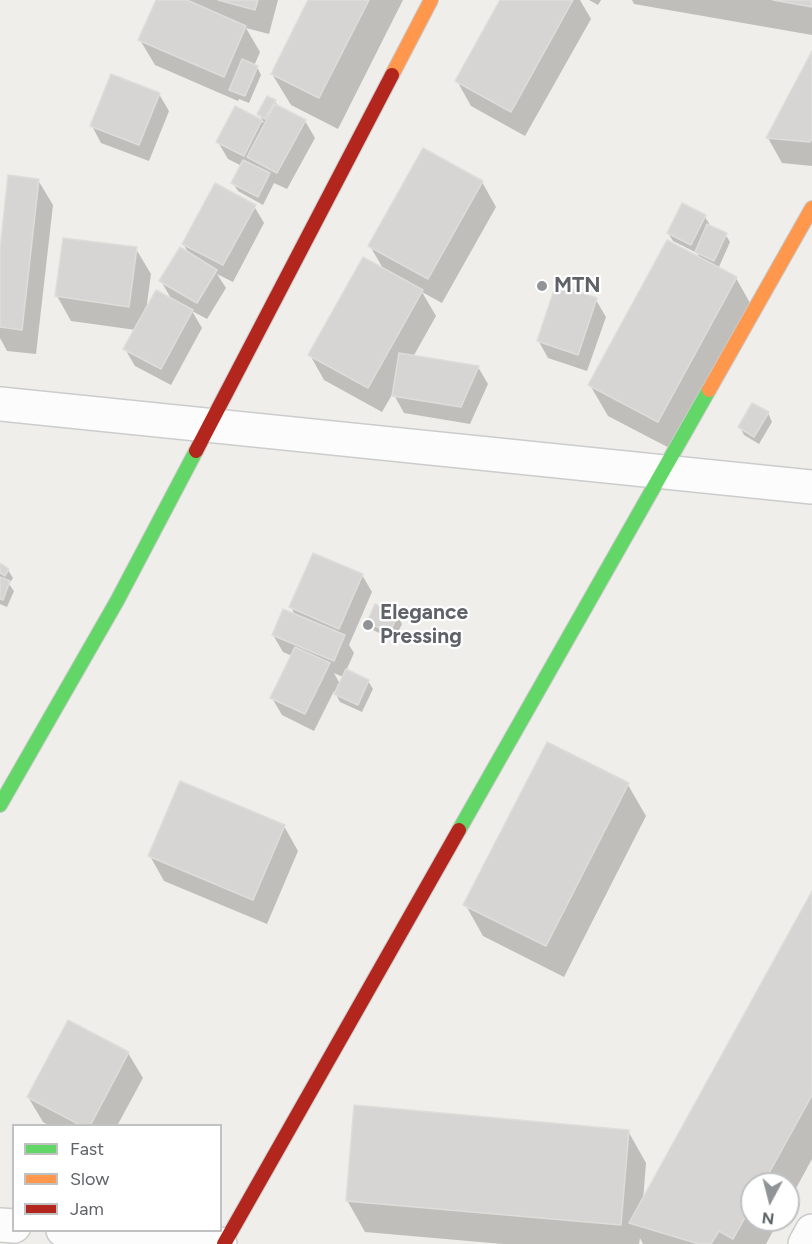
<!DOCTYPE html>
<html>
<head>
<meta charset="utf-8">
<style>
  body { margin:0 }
  #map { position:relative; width:812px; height:1244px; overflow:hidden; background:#efeeea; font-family:Figtree,sans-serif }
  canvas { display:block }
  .legend { position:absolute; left:12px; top:1124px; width:210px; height:108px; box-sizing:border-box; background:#fff; border:2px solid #bfc1c3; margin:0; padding:8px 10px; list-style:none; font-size:18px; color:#5f6368 }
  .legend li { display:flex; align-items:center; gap:12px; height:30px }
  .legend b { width:30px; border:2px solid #bfc1c3 }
  .north { position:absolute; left:740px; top:1172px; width:60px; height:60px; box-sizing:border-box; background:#fff; border:2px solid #bfc1c3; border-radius:50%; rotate:187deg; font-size:16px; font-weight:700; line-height:24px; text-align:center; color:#5f6368 }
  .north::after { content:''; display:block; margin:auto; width:21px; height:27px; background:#919496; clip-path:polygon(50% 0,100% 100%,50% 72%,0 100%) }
</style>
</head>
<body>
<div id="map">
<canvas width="812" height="1244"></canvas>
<ul class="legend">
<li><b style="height:8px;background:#63d668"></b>Fast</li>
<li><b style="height:8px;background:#ff974d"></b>Slow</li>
<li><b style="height:8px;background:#b3261e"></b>Jam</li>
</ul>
<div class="north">N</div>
</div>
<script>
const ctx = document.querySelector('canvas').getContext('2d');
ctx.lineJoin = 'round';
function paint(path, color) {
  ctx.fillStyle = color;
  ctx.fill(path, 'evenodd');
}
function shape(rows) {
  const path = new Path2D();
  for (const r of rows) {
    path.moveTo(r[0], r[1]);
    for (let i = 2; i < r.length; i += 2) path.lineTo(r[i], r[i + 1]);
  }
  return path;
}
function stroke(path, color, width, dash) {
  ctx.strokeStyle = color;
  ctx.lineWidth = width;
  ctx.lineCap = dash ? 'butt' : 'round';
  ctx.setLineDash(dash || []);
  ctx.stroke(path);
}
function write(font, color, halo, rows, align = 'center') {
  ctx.font = font + ' Figtree,sans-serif';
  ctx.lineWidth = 4.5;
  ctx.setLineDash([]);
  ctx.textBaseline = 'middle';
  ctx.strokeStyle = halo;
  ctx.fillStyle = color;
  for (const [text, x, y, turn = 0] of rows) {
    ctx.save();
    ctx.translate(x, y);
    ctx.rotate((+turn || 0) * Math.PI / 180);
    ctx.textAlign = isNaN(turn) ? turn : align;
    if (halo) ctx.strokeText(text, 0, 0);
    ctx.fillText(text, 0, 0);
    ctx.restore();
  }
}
paint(shape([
  [158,0,278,0,269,34,246,28,260,52,254,66,257,67,261,75,249,103,239,99,238,101,155,65,140,40],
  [310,0,403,0,338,129,291,105,272,74],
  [502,0,580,0,591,19,525,136,471,106,457,81],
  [589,0,601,0,598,5],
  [632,0,812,0,812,35,634,4],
  [812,54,812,166,782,163,768,138],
  [159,94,169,111,149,161,101,143,92,126],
  [275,101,278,107,305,121,315,138,287,189,274,183,263,205,238,191,233,183,242,166,228,159,218,142,235,108,264,123,259,114],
  [38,180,53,205,36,354,7,351,0,338,0,262],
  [482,182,496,207,442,303,422,292,436,316,413,357,478,367,488,384,470,424,404,413,393,393,382,412,324,380,310,355,384,270,370,246],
  [683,205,705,217,710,225,709,227,725,234,730,242,718,269,736,278,754,310,677,452,608,416,590,385,701,260,697,253,673,241,668,233],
  [254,206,264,223,233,282,217,274,226,288,207,319,192,311,202,328,171,385,135,366,125,349,136,330,71,321,57,296,136,249,151,274,146,311,172,300,161,281,190,255,183,244],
  [596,300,606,317,587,371,548,358,538,340],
  [768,413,772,422,759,444,744,435,740,427],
  [0,565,8,570,13,578,9,584,14,591,7,607,0,604],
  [362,575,372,592,349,645,354,653,346,671,368,681,373,689,362,712,340,702,334,691,314,731,282,715,272,698,292,656,283,652,273,635,296,617,291,607],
  [334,673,343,677,340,684],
  [397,615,402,624,394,640,373,630,368,622],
  [548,744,628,785,646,816,564,977,483,936,465,904],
  [284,826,298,851,267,924,164,881,150,856],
  [812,894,812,1159,788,1203,788,1184,752,1184,752,1220,779,1220,766,1244,643,1244,640,1238,639,1244,503,1244,365,1232,347,1200,628,1131,646,1163,643,1201],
  [128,1053,143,1078,117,1126,50,1126,43,1122,28,1097]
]), '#0003');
const building = shape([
  [156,0,187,0,246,26,224,77,138,40,156,0],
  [218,0,258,0,255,10,218,0],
  [308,0,369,0,319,98,271,74,308,0],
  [500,0,573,0,511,112,455,81,500,0],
  [773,0,812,0,812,7,773,0],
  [812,51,812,139,810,142,766,138,812,51],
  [242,59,258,66,245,96,229,90,242,59],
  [111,74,160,93,139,145,90,126,111,74],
  [267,96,276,100,265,119,257,114,267,96],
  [275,104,306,120,277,173,247,157,275,104],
  [235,106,262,120,244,156,216,142,235,106],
  [423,148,483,181,428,279,368,246,423,148],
  [243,160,270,173,258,197,231,183,243,160],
  [8,175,39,179,22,330,0,327,0,249,8,175],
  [215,183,256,205,223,265,182,244,215,183],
  [682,203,706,215,691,245,667,233,682,203],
  [707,224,727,233,714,261,695,252,707,224],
  [63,238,137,247,129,307,55,296,63,238],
  [667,240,737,277,658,422,588,385,667,240],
  [180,247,217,270,197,303,159,281,180,247],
  [363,257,423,290,368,388,308,355,363,257],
  [556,284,597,298,578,355,537,341,556,284],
  [156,290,193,310,161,369,123,349,156,290],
  [399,353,479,366,461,407,392,396,399,353],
  [752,403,769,412,754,437,738,427,752,403],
  [313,553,363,574,339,629,289,607,313,553],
  [0,563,9,569,5,576,0,573,0,563],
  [0,577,10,581,3,600,0,599,0,577],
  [375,604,398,614,390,633,367,622,375,604],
  [283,609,345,635,334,661,272,635,283,609],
  [295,647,330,663,305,714,270,698,295,647],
  [346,669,369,680,358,705,334,694,346,669],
  [547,742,629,783,546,946,463,905,547,742],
  [180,781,285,825,253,900,148,856,180,781],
  [812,891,812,1095,763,1184,752,1184,752,1205,733,1239,719,1231,711,1244,699,1244,629,1223,812,891],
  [68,1020,129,1052,90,1126,82,1126,27,1097,68,1020],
  [354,1105,629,1130,621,1225,346,1201,354,1105]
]);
paint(building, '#d6d5d3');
stroke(building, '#deddd9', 1.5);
const street = shape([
  [0,404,812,487],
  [0,1225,14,1226],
  [63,1230,220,1244],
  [805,1244,812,1231]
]);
const fast = shape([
  [0,805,117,601,196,451],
  [459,830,709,390]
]);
const slow = shape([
  [392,75,431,0],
  [709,390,812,208]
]);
const jam = shape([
  [196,451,392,75],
  [224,1244,459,830]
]);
stroke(street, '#cbcccc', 36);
stroke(fast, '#cacacb', 16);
stroke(slow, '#cacacb', 16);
stroke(jam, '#cacacb', 16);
stroke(street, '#fdfcfc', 33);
stroke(fast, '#63d668', 14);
stroke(slow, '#ff974d', 14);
stroke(jam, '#b3261e', 14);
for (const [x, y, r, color] of [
  [542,286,6,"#919496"],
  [368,625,6,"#919496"]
]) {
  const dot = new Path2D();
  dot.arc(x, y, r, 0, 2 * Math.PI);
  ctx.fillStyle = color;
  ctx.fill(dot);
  stroke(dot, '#fff', 2);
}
write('bold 21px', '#5f6368', '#fff', [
  ["MTN",554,286],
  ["Elegance",380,613],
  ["Pressing",380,637]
], 'left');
</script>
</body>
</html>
